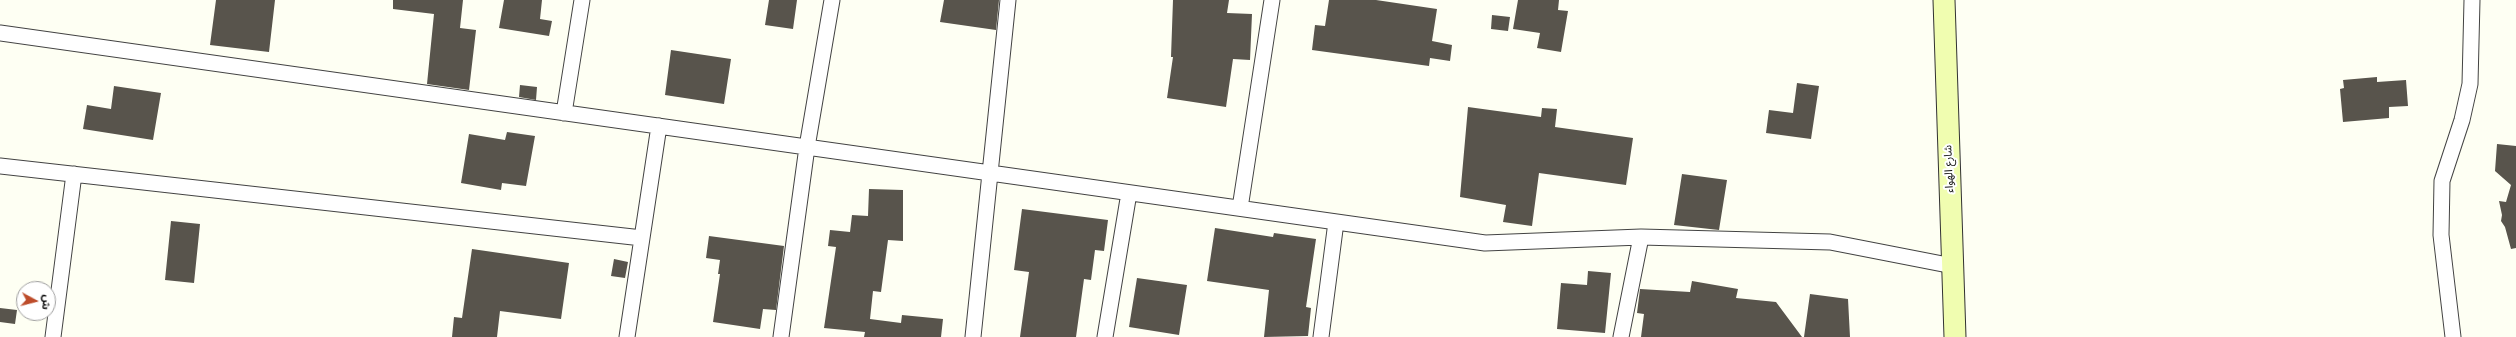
<!DOCTYPE html>
<html>
<head>
<meta charset="utf-8">
<style>
  body { margin:0 }
  #map { position:relative; width:2516px; height:337px; overflow:hidden; background:#fefff3; font-family:"Libre Baskerville","Noto Sans Arabic",serif }
  canvas { display:block }
  .north { position:absolute; left:16px; top:281px; width:40px; height:40px; box-sizing:border-box; background:#fff; border:1px solid #9f9f9f; border-radius:50%; rotate:97deg; font-size:11px; font-weight:700; line-height:16px; text-align:center; color:#101010 }
  .north::after { content:''; display:block; margin:auto; width:14px; height:18px; background:#bd4c2a; clip-path:polygon(50% 0,100% 100%,50% 72%,0 100%) }
</style>
</head>
<body>
<div id="map">
<canvas width="2516" height="337"></canvas>
<div class="north">ش</div>
</div>
<script>
const ctx = document.querySelector('canvas').getContext('2d');
ctx.lineJoin = 'round';
function paint(path, color) {
  ctx.fillStyle = color;
  ctx.fill(path, 'evenodd');
}
function shape(rows) {
  const path = new Path2D();
  for (const r of rows) {
    path.moveTo(r[0], r[1]);
    for (let i = 2; i < r.length; i += 2) path.lineTo(r[i], r[i + 1]);
  }
  return path;
}
function stroke(path, color, width, dash) {
  ctx.strokeStyle = color;
  ctx.lineWidth = width;
  ctx.lineCap = dash ? 'butt' : 'round';
  ctx.setLineDash(dash || []);
  ctx.stroke(path);
}
function write(font, color, halo, rows, align = 'center') {
  ctx.font = font + ' "Libre Baskerville","Noto Sans Arabic",serif';
  ctx.lineWidth = 4;
  ctx.setLineDash([]);
  ctx.textBaseline = 'middle';
  ctx.strokeStyle = halo;
  ctx.fillStyle = color;
  for (const [text, x, y, turn = 0] of rows) {
    ctx.save();
    ctx.translate(x, y);
    ctx.rotate((+turn || 0) * Math.PI / 180);
    ctx.textAlign = isNaN(turn) ? turn : align;
    if (halo) ctx.strokeText(text, 0, 0);
    ctx.fillText(text, 0, 0);
    ctx.restore();
  }
}
paint(shape([
  [216,0,275,0,269,52,210,45],
  [393,0,463,0,460,28,476,30,469,90,427,84,434,14,393,9],
  [504,0,542,0,540,19,552,21,549,36,499,28],
  [769,0,797,0,793,29,765,25],
  [944,0,999,0,996,30,940,22],
  [1173,0,1229,0,1227,13,1252,14,1250,60,1233,59,1226,107,1167,98,1173,57,1171,57],
  [1329,0,1376,0,1437,9,1432,41,1452,45,1450,61,1430,58,1429,66,1312,50,1315,25,1325,26],
  [1518,0,1559,0,1558,10,1568,11,1561,52,1537,48,1540,33,1513,29],
  [1492,15,1510,17,1508,31,1491,29],
  [671,50,731,59,724,104,665,95],
  [2377,77,2377,82,2406,80,2408,106,2389,107,2389,118,2343,122,2340,89,2344,88,2343,80],
  [1797,83,1819,86,1811,139,1766,133,1769,110,1793,113],
  [520,85,537,87,536,100,519,97],
  [114,86,161,93,153,140,83,129,87,105,111,109],
  [1468,107,1541,117,1542,108,1557,109,1555,127,1633,138,1626,185,1539,173,1532,226,1503,222,1506,205,1460,197],
  [507,132,535,136,526,186,502,183,501,190,461,183,469,134,505,140],
  [2497,144,2516,146,2516,248,2511,249,2505,227,2501,221,2502,215,2499,201,2506,202,2511,185,2495,171],
  [1682,174,1727,180,1719,230,1674,225],
  [869,189,903,190,903,241,888,240,881,292,873,291,870,319,901,323,902,315,943,319,941,337,864,337,865,332,824,328,836,247,828,246,830,230,850,232,852,215,868,216],
  [1022,209,1108,220,1104,251,1095,250,1091,280,1084,279,1076,337,1020,337,1029,272,1014,270],
  [171,221,200,224,194,283,165,280],
  [1215,228,1273,237,1274,233,1316,239,1306,307,1311,308,1308,336,1264,337,1269,290,1207,281],
  [709,236,784,246,776,310,763,309,760,329,713,322,720,274,718,274,720,260,706,258],
  [472,249,569,263,561,319,500,311,497,337,452,337,454,317,462,318],
  [614,259,628,262,625,278,611,276],
  [1588,271,1611,273,1605,333,1557,329,1561,283,1587,285],
  [1137,278,1187,285,1179,335,1129,327],
  [1692,281,1738,289,1736,298,1776,302,1802,337,1641,337,1644,314,1637,313,1640,289,1690,292],
  [1810,294,1848,299,1850,337,1804,337],
  [0,308,17,310,15,324,0,322]
]), '#58544c');
const street = shape([
  [0,33,1485,243,1641,237,1830,242,1953,266],
  [564,113,582,0],
  [0,166,642,238],
  [1240,208,1272,0],
  [53,337,74,174],
  [627,337,659,126],
  [781,337,807,147,832,0],
  [973,337,1008,0],
  [1105,337,1129,193],
  [1321,337,1336,222],
  [1621,337,1641,237],
  [2453,337,2441,235,2442,181,2462,120,2470,84,2472,0]
]);
const secondary = shape([
  [1944,0,1955,337]
]);
stroke(street, '#434343', 17);
stroke(secondary, '#323232', 23);
stroke(street, '#fff', 15);
stroke(secondary, '#f0fdb0', 21);
write('11px', '#101010', '#fff', [
  ["شارع الهواء",1949,169,-92]
]);
</script>
</body>
</html>
